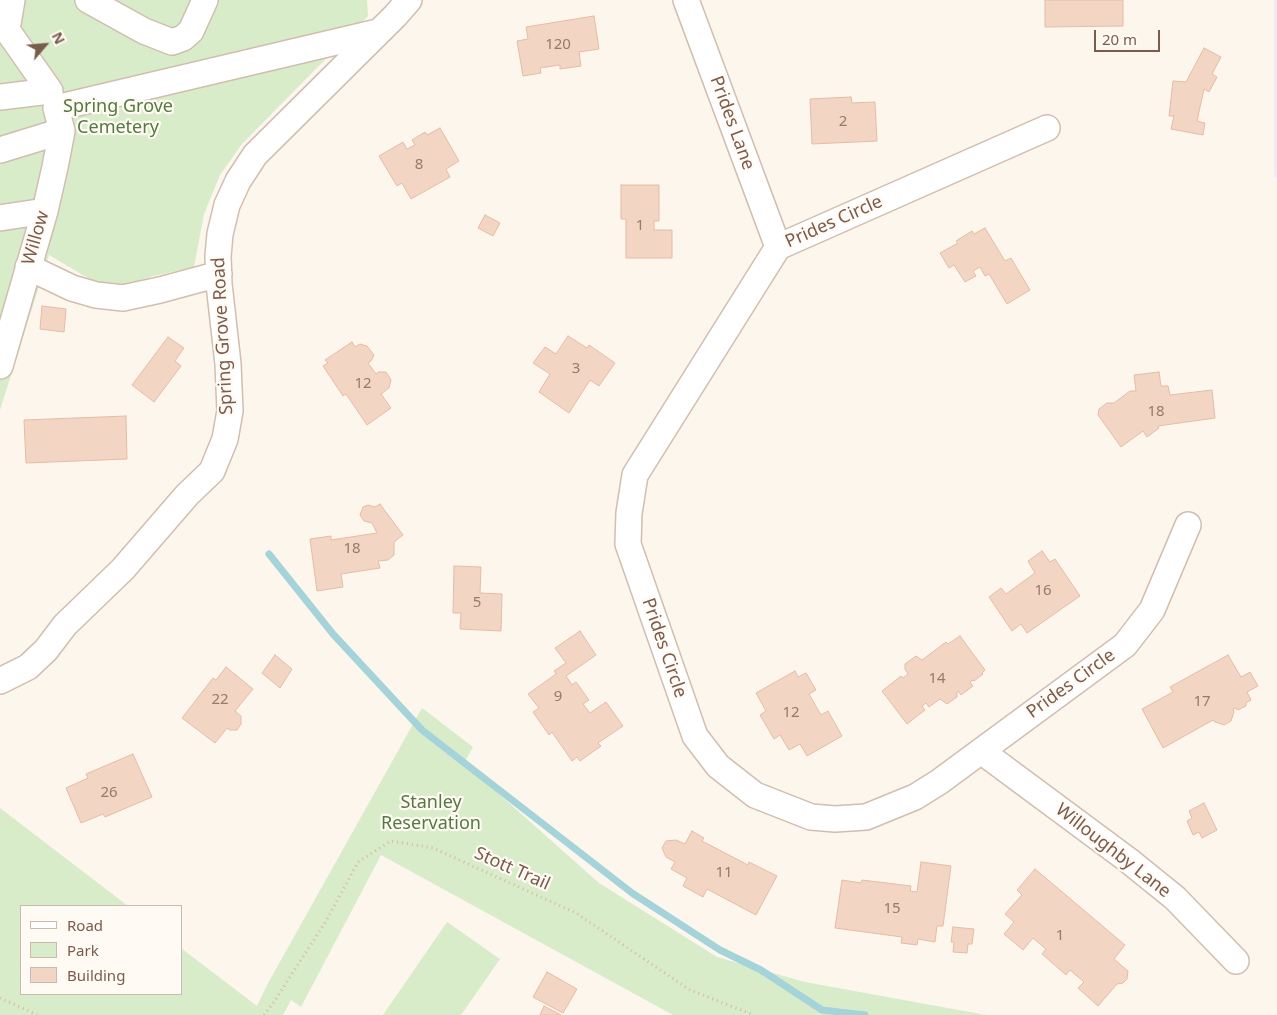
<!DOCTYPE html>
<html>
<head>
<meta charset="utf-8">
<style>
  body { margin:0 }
  #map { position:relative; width:1277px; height:1015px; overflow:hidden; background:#fdf6ec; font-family:"Noto Sans",sans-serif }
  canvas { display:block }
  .legend { position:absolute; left:20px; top:905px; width:162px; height:90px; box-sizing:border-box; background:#fffaf3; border:1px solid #cabbb1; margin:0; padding:6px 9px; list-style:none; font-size:15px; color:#7a5c4d }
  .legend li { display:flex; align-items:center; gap:10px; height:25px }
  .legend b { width:25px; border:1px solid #cabbb1 }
  .north { position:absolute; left:20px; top:20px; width:50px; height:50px; -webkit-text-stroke:4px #fffaf3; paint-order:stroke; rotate:63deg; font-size:14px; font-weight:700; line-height:20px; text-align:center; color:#7a5c4d }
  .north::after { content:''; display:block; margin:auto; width:18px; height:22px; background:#7a5c4d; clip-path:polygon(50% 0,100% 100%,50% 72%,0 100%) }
  .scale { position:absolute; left:1094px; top:30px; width:66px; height:22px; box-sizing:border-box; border:2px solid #7a5c4d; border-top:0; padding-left:6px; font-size:15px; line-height:18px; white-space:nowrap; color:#7a5c4d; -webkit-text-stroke:4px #fffaf3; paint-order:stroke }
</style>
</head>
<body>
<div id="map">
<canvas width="1277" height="1015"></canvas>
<ul class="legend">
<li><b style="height:6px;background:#fff"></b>Road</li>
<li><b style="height:14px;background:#d8ecc9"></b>Park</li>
<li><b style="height:14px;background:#f3d5c3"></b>Building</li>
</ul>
<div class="north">N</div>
<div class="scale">20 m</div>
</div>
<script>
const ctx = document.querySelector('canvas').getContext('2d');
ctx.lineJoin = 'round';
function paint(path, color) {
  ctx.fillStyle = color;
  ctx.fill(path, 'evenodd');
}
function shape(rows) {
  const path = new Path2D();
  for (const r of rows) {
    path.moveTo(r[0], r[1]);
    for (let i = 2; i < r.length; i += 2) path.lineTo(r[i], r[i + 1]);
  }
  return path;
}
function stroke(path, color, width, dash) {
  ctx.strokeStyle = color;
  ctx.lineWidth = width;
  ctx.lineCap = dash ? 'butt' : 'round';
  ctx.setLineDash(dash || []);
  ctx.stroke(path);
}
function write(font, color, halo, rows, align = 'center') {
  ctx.font = font + ' "Noto Sans",sans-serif';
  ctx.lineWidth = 4.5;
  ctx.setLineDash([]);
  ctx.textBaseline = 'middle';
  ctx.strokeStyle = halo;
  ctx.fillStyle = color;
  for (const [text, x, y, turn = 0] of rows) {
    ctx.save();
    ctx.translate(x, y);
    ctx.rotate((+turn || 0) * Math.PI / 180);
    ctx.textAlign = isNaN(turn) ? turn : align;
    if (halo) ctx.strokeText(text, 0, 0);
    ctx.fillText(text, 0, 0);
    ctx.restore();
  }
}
paint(shape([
  [1274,0,1277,0,1277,179,1274,174]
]), '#f3e8fa');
paint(shape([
  [0,0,367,0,368,16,242,144,220,175,204,214,194,267,154,276,116,288,93,281,49,255,0,410],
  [422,708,473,747,464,763,599,883,717,957,805,982,986,1015,673,1015,381,855,301,1007,291,1000,283,1015,0,1015,0,808,128,906,21,906,21,994,181,994,181,948,257,1006,267,985],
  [447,922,500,959,461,1015,383,1015]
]), '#d8ecc9');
stroke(shape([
  [269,554,333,634,422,730,632,893,720,950,761,970,822,1010,865,1015]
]), '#a5d3da', 7);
const building = shape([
  [1045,0,1123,0,1123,26,1045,27,1045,0],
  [594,16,599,49,579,52,581,66,560,69,560,65,540,68,541,73,523,76,517,41,528,39,526,27,594,16],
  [1204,48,1221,57,1212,74,1217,77,1209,92,1204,89,1197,121,1205,123,1203,135,1171,129,1174,116,1169,116,1173,81,1186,82,1204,48],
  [851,97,852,103,875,102,877,141,812,144,810,99,851,97],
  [440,128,459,161,446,169,450,177,411,199,402,183,397,186,379,156,403,142,407,149,415,145,412,140,425,132,427,135,440,128],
  [621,185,659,185,659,221,654,221,654,230,672,230,672,258,626,258,626,219,621,219,621,185],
  [485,215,500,223,493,236,478,228,485,215],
  [985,228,1005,261,1011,258,1030,290,1007,304,989,274,985,276,980,267,973,271,976,276,965,282,954,265,949,268,940,253,958,243,956,241,972,231,974,234,985,228],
  [42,306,66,309,64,332,40,329,42,306],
  [568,336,587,348,589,345,615,363,599,386,590,380,569,413,539,392,550,374,533,363,545,347,556,354,568,336],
  [168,337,184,348,175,361,181,366,154,402,132,385,168,337],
  [352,342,355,347,360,344,367,346,374,355,371,361,368,363,376,374,378,372,386,372,391,380,389,388,381,394,391,408,367,425,346,394,343,396,323,366,328,363,325,360,352,342],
  [1159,372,1161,386,1168,386,1170,395,1212,390,1215,418,1158,426,1159,428,1147,437,1143,431,1121,447,1098,415,1099,409,1107,403,1114,403,1130,391,1136,391,1134,375,1159,372],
  [126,416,127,459,26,463,24,420,126,416],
  [380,504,403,535,394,542,394,555,388,560,378,561,380,568,341,574,343,587,317,591,310,539,331,536,331,540,377,533,372,523,364,521,360,515,363,507,368,505,375,507,380,504],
  [1042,551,1050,562,1055,559,1080,596,1027,633,1021,624,1012,631,989,597,1001,588,1006,594,1035,573,1028,561,1042,551],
  [454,566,481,567,480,593,502,594,501,631,460,629,461,613,453,613,454,566],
  [580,631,596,655,566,676,572,685,576,682,589,700,583,704,590,713,606,702,623,726,598,743,601,746,580,761,577,757,572,761,552,732,549,735,533,712,539,708,528,694,556,674,554,671,566,663,555,648,580,631],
  [960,636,985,670,982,673,983,674,974,681,973,680,970,682,973,686,961,695,958,691,957,692,957,697,947,704,940,699,929,707,926,703,922,706,925,710,907,724,882,691,901,676,903,678,908,674,905,669,905,664,916,656,922,660,946,642,948,644,960,636],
  [275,655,292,669,280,688,262,673,275,655],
  [1228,655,1241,677,1250,672,1258,686,1247,692,1251,700,1246,703,1246,706,1238,710,1235,708,1233,709,1234,712,1231,721,1224,725,1215,722,1213,720,1163,748,1142,709,1173,692,1170,687,1228,655],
  [226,667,253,689,235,711,241,716,241,724,237,730,230,730,227,728,215,743,182,718,213,678,216,680,226,667],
  [795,671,798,677,806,673,816,690,809,694,821,715,828,711,842,736,807,756,800,744,789,750,780,735,774,739,760,715,766,711,756,693,795,671],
  [133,754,152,797,105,817,103,814,81,823,66,788,88,778,86,774,133,754],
  [1204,803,1217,830,1202,838,1199,832,1193,835,1187,821,1192,818,1189,811,1204,803],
  [692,831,704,838,702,841,748,865,749,862,777,876,756,915,707,889,703,897,683,886,687,878,671,869,675,862,666,857,662,848,666,841,676,840,685,844,692,831],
  [921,862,951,866,943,926,937,926,935,942,918,939,917,945,901,943,902,937,835,928,842,880,861,883,862,880,911,886,910,891,917,892,921,862],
  [1035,869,1125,945,1114,959,1128,971,1127,979,1123,983,1117,984,1098,1006,1078,988,1084,982,1070,970,1066,975,1042,954,1046,949,1033,938,1023,950,1004,934,1014,922,1005,914,1022,895,1017,890,1035,869],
  [953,927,974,929,972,944,968,944,967,953,953,952,954,942,951,942,953,927],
  [547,972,577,989,563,1013,533,997,547,972],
  [544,1006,561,1015,540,1015,544,1006]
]);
paint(building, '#f3d5c3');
stroke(building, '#e6bba3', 1);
const minor = shape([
  [88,0,144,31,172,42,183,38,191,31,205,0],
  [686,0,778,247],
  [0,28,7,30,50,91,0,97],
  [7,30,12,0],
  [1047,128,778,247,635,475,629,513,628,544,695,736,718,766,755,795,811,817,835,819,866,817,915,797,939,782,1125,645,1152,610,1188,525],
  [0,150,62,131],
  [0,218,45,211],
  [28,267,72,288,96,295,123,298,160,290,219,274],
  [0,366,45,211,55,167,62,131,56,108,378,32],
  [0,681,28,667,46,650,65,625,123,569,187,495,212,471,225,439,230,411,228,364,219,284,218,256,220,234,227,205,238,181,255,155,395,16,409,0],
  [981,751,1128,860,1175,898,1236,961]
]);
stroke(minor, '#d1beb0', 28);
stroke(shape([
  [0,998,37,1015],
  [264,1015,274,1002,326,921,358,862,391,841,433,848,576,913,690,990,754,1015]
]), '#d9b8a5', 3, [1, 4]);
stroke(minor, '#fff', 25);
write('15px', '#987a6a', null, [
  ["120",558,45],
  ["2",843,122],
  ["8",419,165],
  ["1",640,226],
  ["3",576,369],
  ["12",363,384],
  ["18",1156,412],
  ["18",352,549],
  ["16",1043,591],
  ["5",477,603],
  ["14",937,679],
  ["9",558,697],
  ["22",220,700],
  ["17",1202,702],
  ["12",791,713],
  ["26",109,793],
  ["11",724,873],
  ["15",892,909],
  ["1",1060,936]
]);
write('18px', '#537a41', '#fffaf3', [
  ["Spring Grove",118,107],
  ["Cemetery",118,128],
  ["Stanley",431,803],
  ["Reservation",431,824]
]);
write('18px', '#7a5c4d', '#fffaf3', [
  ["Prides Lane",732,123,70],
  ["Prides Circle",834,222,-24],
  ["Willow",36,238,-74],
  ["Spring Grove Road",223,336,-93],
  ["Prides Circle",664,648,71],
  ["Prides Circle",1071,684,-36],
  ["Willoughby Lane",1113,851,38],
  ["Stott Trail",512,869,24]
]);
</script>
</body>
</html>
